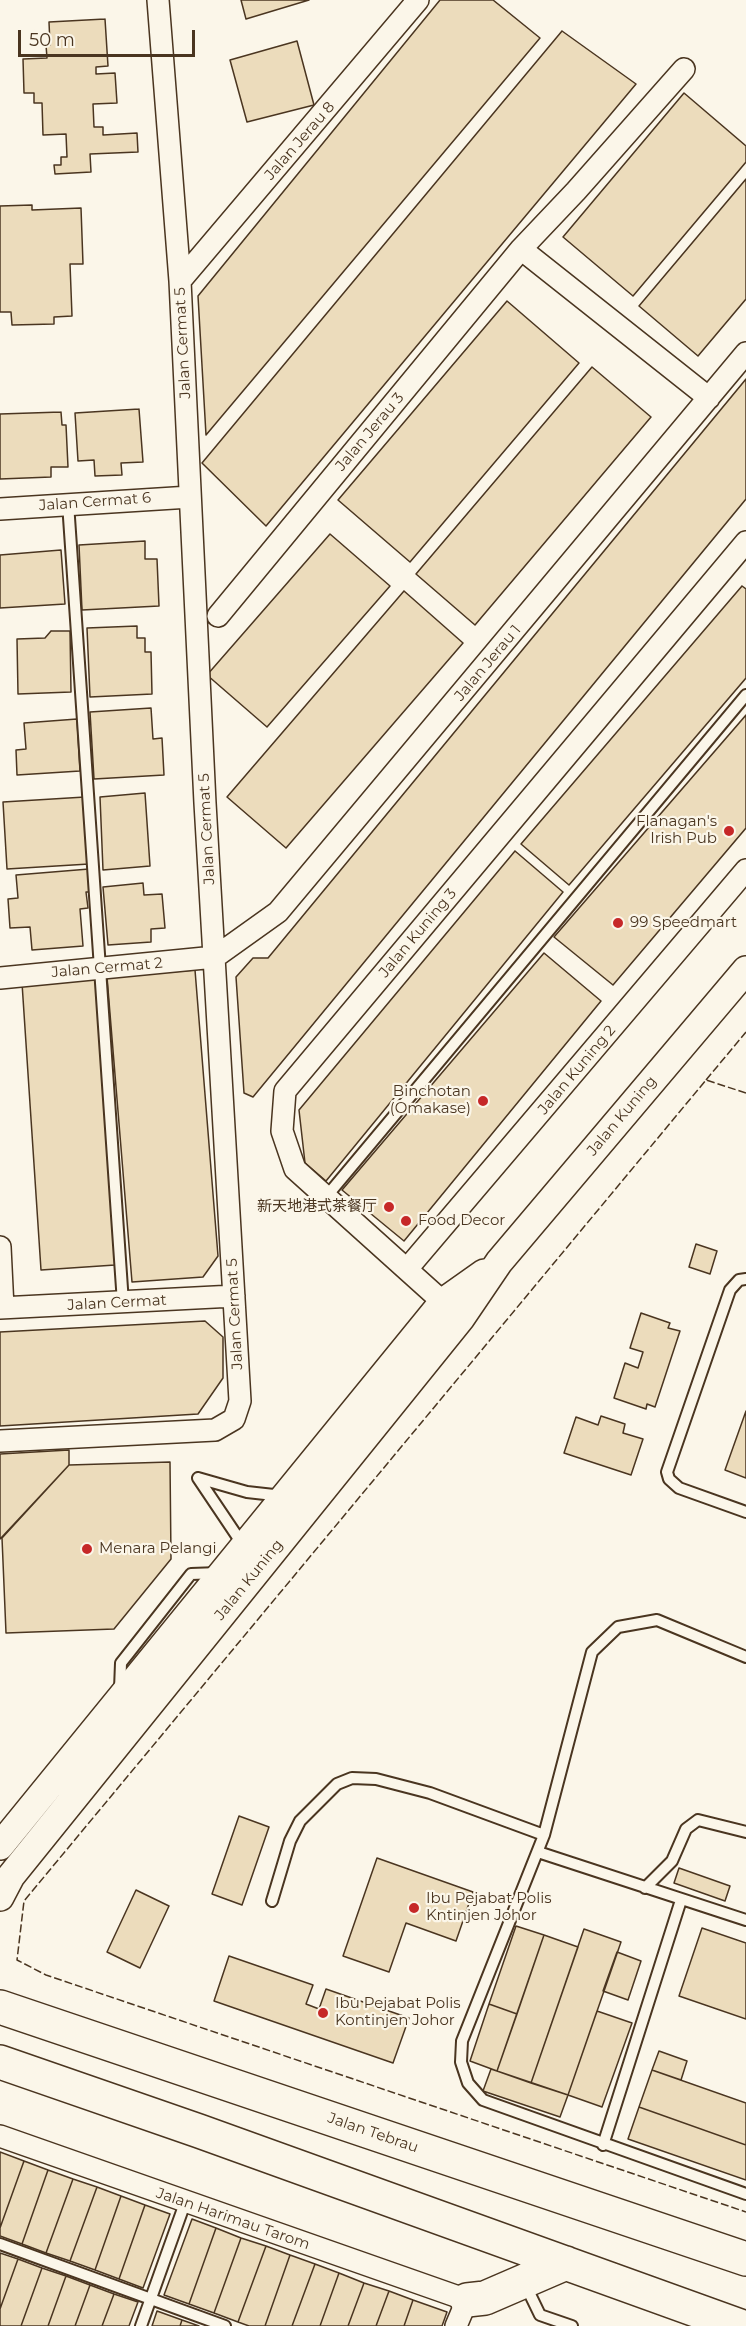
<!DOCTYPE html>
<html>
<head>
<meta charset="utf-8">
<style>
  body { margin:0 }
  #map { position:relative; width:746px; height:2326px; overflow:hidden; background:#fbf6e9; font-family:Montserrat,sans-serif }
  canvas { display:block }
  .scale { position:absolute; left:18px; top:30px; width:177px; height:27px; box-sizing:border-box; border:3px solid #4a3520; border-top:0; padding-left:8px; font-size:18px; line-height:21px; white-space:nowrap; color:#4a3520; -webkit-text-stroke:4px #fbf6e9; paint-order:stroke }
</style>
</head>
<body>
<div id="map">
<canvas width="746" height="2326"></canvas>
<div class="scale">50 m</div>
</div>
<script>
const ctx = document.querySelector('canvas').getContext('2d');
ctx.lineJoin = 'round';
function paint(path, color) {
  ctx.fillStyle = color;
  ctx.fill(path, 'evenodd');
}
function shape(rows) {
  const path = new Path2D();
  for (const r of rows) {
    path.moveTo(r[0], r[1]);
    for (let i = 2; i < r.length; i += 2) path.lineTo(r[i], r[i + 1]);
  }
  return path;
}
function stroke(path, color, width, dash) {
  ctx.strokeStyle = color;
  ctx.lineWidth = width;
  ctx.lineCap = dash ? 'butt' : 'round';
  ctx.setLineDash(dash || []);
  ctx.stroke(path);
}
function write(font, color, halo, rows, align = 'center') {
  ctx.font = font + ' Montserrat,"Noto Sans SC",sans-serif';
  ctx.lineWidth = 4.5;
  ctx.setLineDash([]);
  ctx.textBaseline = 'middle';
  ctx.strokeStyle = halo;
  ctx.fillStyle = color;
  for (const [text, x, y, turn = 0] of rows) {
    ctx.save();
    ctx.translate(x, y);
    ctx.rotate((+turn || 0) * Math.PI / 180);
    ctx.textAlign = isNaN(turn) ? turn : align;
    if (halo) ctx.strokeText(text, 0, 0);
    ctx.fillText(text, 0, 0);
    ctx.restore();
  }
}
const building = shape([
  [241,0,309,0,246,19,241,0],
  [440,0,493,0,540,38,206,435,198,296,440,0],
  [105,19,108,66,96,67,96,74,115,73,117,103,93,104,94,127,103,127,103,135,137,133,138,152,90,154,91,172,55,174,54,165,61,165,61,157,67,157,66,134,43,135,42,103,34,103,34,93,24,93,23,59,47,58,46,45,50,45,49,22,105,19],
  [562,31,636,84,266,526,202,463,562,31],
  [297,41,314,105,247,122,230,60,297,41],
  [684,93,746,146,746,162,633,296,563,237,684,93],
  [746,179,746,299,698,356,639,306,746,179],
  [32,205,32,210,81,208,83,264,70,264,72,316,54,317,54,324,12,325,11,312,0,312,0,206,32,205],
  [507,301,579,363,410,562,338,500,507,301],
  [592,367,651,417,475,625,416,574,592,367],
  [746,379,746,499,253,1097,244,1093,236,977,253,958,268,958,746,379],
  [139,409,143,462,121,463,122,475,95,476,94,460,78,461,75,413,139,409],
  [61,412,62,425,66,425,68,467,51,467,51,477,0,479,0,414,61,412],
  [330,534,390,586,267,727,207,675,330,534],
  [145,541,145,559,157,559,159,606,82,610,79,545,145,541],
  [61,550,65,604,0,608,0,555,61,550],
  [742,586,746,589,746,678,569,885,521,844,742,586],
  [404,591,463,643,286,848,227,797,404,591],
  [137,626,137,638,145,638,145,652,151,652,152,694,90,697,87,628,137,626],
  [51,631,70,631,71,692,18,694,17,639,45,638,51,631],
  [151,708,153,739,162,738,164,775,94,779,90,712,151,708],
  [746,715,746,828,613,985,554,937,746,715],
  [77,719,80,771,17,775,16,750,26,749,24,723,77,719],
  [145,793,150,866,103,870,100,797,145,793],
  [85,797,89,864,7,869,3,802,85,797],
  [515,851,563,892,326,1181,305,1163,299,1110,515,851],
  [89,869,90,892,86,892,88,908,80,909,83,946,32,950,30,927,10,928,8,899,18,898,16,875,89,869],
  [143,883,144,895,162,894,165,928,151,929,151,942,108,945,103,887,143,883],
  [544,953,601,1001,404,1241,342,1190,544,953],
  [195,970,218,1256,203,1277,132,1282,107,977,195,970],
  [96,978,115,1265,41,1270,22,983,96,978],
  [696,1244,717,1251,710,1274,689,1267,696,1244],
  [641,1313,670,1323,668,1328,680,1331,655,1407,647,1404,646,1409,614,1398,625,1363,638,1368,643,1352,630,1348,641,1313],
  [205,1321,223,1337,223,1378,198,1414,0,1426,0,1332,205,1321],
  [746,1411,746,1478,725,1470,746,1411],
  [601,1416,625,1424,623,1433,643,1439,631,1475,564,1453,576,1417,598,1425,601,1416],
  [69,1450,69,1465,0,1539,0,1454,69,1450],
  [170,1462,171,1559,114,1629,6,1633,2,1538,69,1465,170,1462],
  [239,1816,269,1827,242,1905,212,1894,239,1816],
  [377,1858,473,1892,456,1941,406,1923,389,1972,343,1956,377,1858],
  [679,1868,730,1886,725,1901,674,1883,679,1868],
  [136,1890,169,1906,140,1968,107,1952,136,1890],
  [516,1926,544,1935,517,2014,489,2004,516,1926],
  [702,1928,746,1943,746,2019,679,1996,702,1928],
  [584,1929,621,1942,568,2095,531,2083,584,1929],
  [544,1935,578,1947,531,2083,497,2071,544,1935],
  [617,1952,641,1961,628,2000,603,1991,617,1952],
  [229,1956,313,1985,306,2004,319,2009,326,1989,409,2018,393,2063,214,2001,229,1956],
  [489,2004,517,2014,497,2071,470,2061,489,2004],
  [597,2011,632,2023,602,2107,568,2095,597,2011],
  [659,2051,687,2061,681,2080,652,2070,659,2051],
  [491,2069,568,2095,560,2117,483,2091,491,2069],
  [652,2070,746,2103,746,2145,639,2107,652,2070],
  [639,2107,746,2145,746,2180,628,2139,639,2107],
  [0,2152,24,2161,0,2228,0,2152],
  [24,2161,48,2170,22,2244,0,2236,0,2228,24,2161],
  [48,2170,73,2179,46,2253,22,2244,48,2170],
  [73,2179,97,2187,70,2261,46,2253,73,2179],
  [97,2187,121,2196,95,2270,70,2261,97,2187],
  [121,2196,145,2205,119,2279,95,2270,121,2196],
  [145,2205,170,2214,143,2288,119,2279,145,2205],
  [192,2219,216,2228,189,2304,164,2295,192,2219],
  [216,2228,241,2238,214,2313,189,2304,216,2228],
  [241,2238,266,2246,238,2322,214,2313,241,2238],
  [266,2246,290,2255,265,2326,249,2326,238,2322,266,2246],
  [0,2253,18,2259,0,2309,0,2253],
  [290,2255,315,2264,292,2326,265,2326,290,2255],
  [18,2259,42,2268,21,2326,0,2326,0,2309,18,2259],
  [315,2264,339,2273,320,2326,292,2326,315,2264],
  [42,2268,66,2276,48,2326,21,2326,42,2268],
  [339,2273,364,2283,348,2326,320,2326,339,2273],
  [66,2276,90,2285,75,2326,48,2326,66,2276],
  [364,2283,389,2291,376,2326,348,2326,364,2283],
  [90,2285,114,2294,102,2326,75,2326,90,2285],
  [389,2291,413,2300,404,2326,376,2326,389,2291],
  [114,2294,138,2302,129,2326,102,2326,114,2294],
  [413,2300,447,2312,442,2326,404,2326,413,2300],
  [157,2311,182,2320,180,2326,152,2326,157,2311],
  [182,2320,199,2326,180,2326,182,2320]
]);
paint(building, '#ecdcbc');
stroke(building, '#4a3520', 1.5);
const service = shape([
  [68,503,123,1303],
  [326,1197,746,695],
  [746,1279,739,1280,730,1290,667,1472,669,1479,679,1488,746,1512],
  [198,1478,243,1545],
  [198,1478,247,1492,283,1496],
  [746,1657,657,1620,618,1627,592,1652,544,1835,462,2041,461,2062,468,2083,483,2100,746,2194],
  [120,1689,121,1663,191,1574,219,1573],
  [538,1852,746,1920],
  [645,1888,672,1861,686,1829,698,1820,746,1832],
  [272,1901,290,1841,300,1821,337,1784,352,1778,376,1779,430,1793,544,1835],
  [603,2145,681,1900],
  [0,2244,225,2326],
  [525,2284,540,2315,572,2326],
  [141,2326,185,2203]
]);
const minor = shape([
  [521,249,709,398],
  [180,281,418,0],
  [0,509,190,497],
  [218,616,521,249,576,191,684,69],
  [0,978,215,957,278,912,746,353],
  [0,1247,3,1308],
  [407,1269,746,870],
  [0,1308,234,1296],
  [454,1312,295,1169,282,1131,285,1091,746,542],
  [0,1441,215,1430,234,1419,240,1401,205,803,180,281,158,0],
  [0,2136,467,2300,456,2326]
]);
const tertiary = shape([
  [0,1846,443,1302,484,1273],
  [0,1897,11,1876,461,1318,499,1262,746,970]
]);
const trunk = shape([
  [0,2007,746,2259],
  [0,2062,199,2131,740,2326],
  [467,2300,485,2298,566,2263]
]);
stroke(service, '#4a3520', 14);
stroke(minor, '#4a3520', 24);
stroke(tertiary, '#4a3520', 30);
stroke(trunk, '#4a3520', 36);
stroke(service, '#fbf6e9', 10);
stroke(minor, '#fbf6e9', 21);
stroke(tertiary, '#fbf6e9', 27);
stroke(trunk, '#fbf6e9', 33);
stroke(shape([
  [706,1080,746,1032],
  [746,1093,706,1080,24,1901,17,1960,46,1975,746,2212]
]), '#4a3520', 1.5, [8, 3]);
for (const [x, y, r, color] of [
  [729,831,6,"#c62828"],
  [618,923,6,"#c62828"],
  [483,1101,6,"#c62828"],
  [389,1207,6,"#c62828"],
  [406,1221,6,"#c62828"],
  [87,1549,6,"#c62828"],
  [414,1908,6,"#c62828"],
  [323,2013,6,"#c62828"]
]) {
  const dot = new Path2D();
  dot.arc(x, y, r, 0, 2 * Math.PI);
  ctx.fillStyle = color;
  ctx.fill(dot);
  stroke(dot, '#fbf6e9', 2);
}
write('15px', '#4a3520', '#fbf6e9', [
  ["Jalan Jerau 8",300,141,-49],
  ["Jalan Cermat 5",183,343,-93],
  ["Jalan Jerau 3",370,432,-50],
  ["Jalan Cermat 6",95,502,-4],
  ["Jalan Jerau 1",488,663,-50],
  ["Jalan Cermat 5",207,829,-93],
  ["Jalan Kuning 3",418,933,-50],
  ["Jalan Cermat 2",107,968,-5],
  ["Jalan Kuning 2",577,1070,-50],
  ["Jalan Kuning",622,1116,-50],
  ["Jalan Cermat",117,1303,-3],
  ["Jalan Cermat 5",235,1314,-93],
  ["Jalan Kuning",249,1580,-51],
  ["Jalan Tebrau",373,2133,19],
  ["Jalan Harimau Tarom",233,2219,19]
]);
write('15px', '#4a3520', '#fbf6e9', [
  ["Flanagan's",717,822,"right"],
  ["Irish Pub",717,839,"right"],
  ["99 Speedmart",630,923],
  ["Binchotan",471,1092,"right"],
  ["(Omakase)",471,1109,"right"],
  ["新天地港式茶餐厅",377,1207,"right"],
  ["Food Decor",418,1221],
  ["Menara Pelangi",99,1549],
  ["Ibu Pejabat Polis",426,1899],
  ["Kntinjen Johor",426,1916],
  ["Ibu Pejabat Polis",335,2004],
  ["Kontinjen Johor",335,2021]
], 'left');
</script>
</body>
</html>
